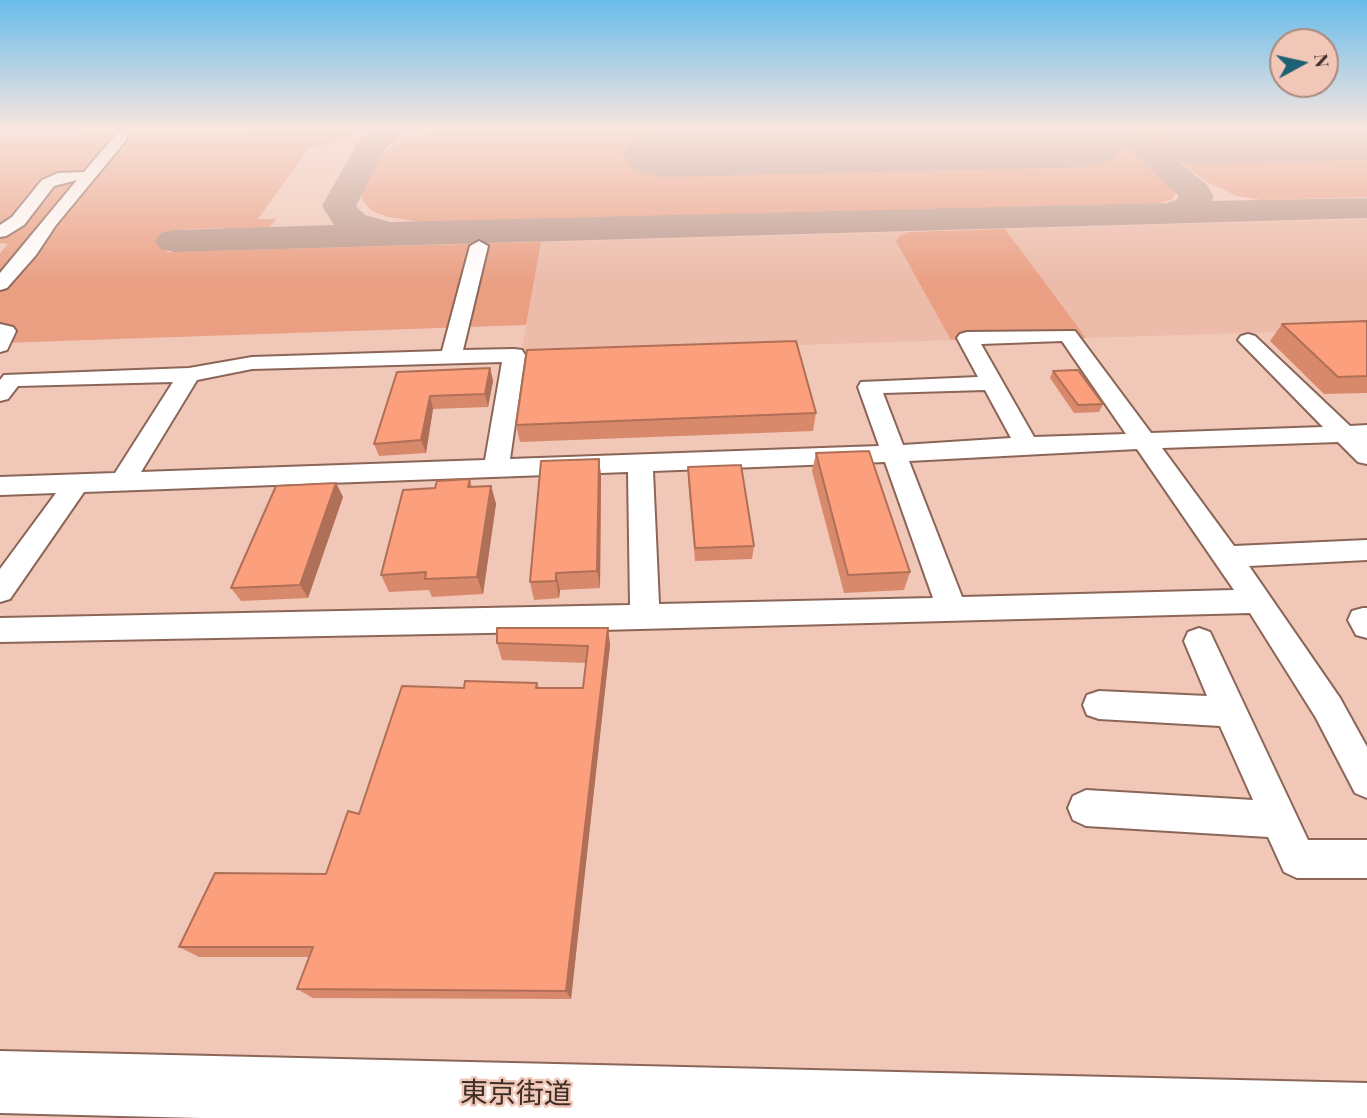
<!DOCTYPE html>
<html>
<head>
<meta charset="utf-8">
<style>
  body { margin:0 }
  #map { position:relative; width:1367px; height:1118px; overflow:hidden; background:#f1c7b7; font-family:"Playfair Display",serif }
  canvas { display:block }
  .north { position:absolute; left:1269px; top:28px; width:70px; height:70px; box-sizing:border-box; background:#f1c7b7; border:2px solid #a9897d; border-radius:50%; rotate:82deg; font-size:19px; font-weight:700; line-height:28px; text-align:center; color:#3d2d27 }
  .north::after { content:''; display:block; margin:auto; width:24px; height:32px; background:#1e6174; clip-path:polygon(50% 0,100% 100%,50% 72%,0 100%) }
</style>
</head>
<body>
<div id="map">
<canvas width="1367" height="1118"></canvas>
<div class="north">N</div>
</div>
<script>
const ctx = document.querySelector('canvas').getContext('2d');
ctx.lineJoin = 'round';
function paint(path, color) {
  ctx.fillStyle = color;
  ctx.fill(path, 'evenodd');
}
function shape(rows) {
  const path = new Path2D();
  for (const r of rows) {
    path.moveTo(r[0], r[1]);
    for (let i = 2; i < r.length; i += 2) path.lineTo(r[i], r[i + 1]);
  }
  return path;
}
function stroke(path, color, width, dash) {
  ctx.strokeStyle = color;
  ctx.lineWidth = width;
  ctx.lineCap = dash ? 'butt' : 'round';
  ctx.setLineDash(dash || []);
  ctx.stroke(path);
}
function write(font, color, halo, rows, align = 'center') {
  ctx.font = font + ' "Playfair Display","Noto Sans JP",serif';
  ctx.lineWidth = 5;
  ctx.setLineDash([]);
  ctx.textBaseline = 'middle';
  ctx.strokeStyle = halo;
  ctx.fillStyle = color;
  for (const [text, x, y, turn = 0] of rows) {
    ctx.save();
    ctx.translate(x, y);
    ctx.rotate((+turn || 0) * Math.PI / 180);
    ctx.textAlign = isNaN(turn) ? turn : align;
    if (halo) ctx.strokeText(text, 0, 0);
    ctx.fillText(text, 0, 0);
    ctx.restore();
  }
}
paint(shape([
  [1367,219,1367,329,1086,338,1005,229],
  [908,232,900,236,897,241,951,340,521,354,541,242]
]), '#ecbba9');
paint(shape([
  [364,130,308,149,258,219,276,219,267,230,222,232,224,228,184,229,166,252,541,242,526,325,0,343,0,253,8,244,0,243,0,137],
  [445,130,1109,130,1176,190,1175,196,1171,200,1155,204,427,223,388,217,372,211,363,201,361,191,383,152,406,139],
  [1142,130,1367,130,1367,197,1261,200,1237,196,1206,182],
  [1005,229,1086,338,951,340,896,241,900,236,908,232]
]), '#ea9e82');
paint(shape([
  [372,130,405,130,385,149,356,206,365,215,390,222,1167,203,1176,200,1179,196,1110,130,1142,130,1207,185,1214,197,1211,201,1367,198,1367,218,174,252,161,249,155,241,161,233,174,230,334,225,322,206,357,144,372,130]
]), '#ba988b');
paint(shape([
  [702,130,1112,130,1122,144,1111,160,1084,167,662,177,634,171,623,154,634,137,662,131,702,130],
  [1160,130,1367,130,1367,160,1190,164,1163,157,1152,141,1160,130]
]), '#ba988b');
const minor = shape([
  [122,132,127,133,127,139,56,225,36,255,7,288,0,290,0,273,77,180,54,186,24,225,6,236,0,237,0,225,12,217,42,180,58,173,84,172,117,133,122,132],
  [479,241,488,246,463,350,514,349,522,350,525,355,510,459,879,446,858,387,861,382,978,377,957,338,960,334,967,332,1075,331,1151,433,1323,427,1238,340,1241,336,1248,334,1255,336,1350,426,1367,425,1367,464,1358,462,1338,442,1162,448,1234,546,1367,540,1367,560,1249,566,1340,698,1367,747,1367,798,1355,793,1316,718,1250,613,487,633,0,642,0,618,630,605,628,472,84,492,10,599,0,602,0,569,56,493,0,495,0,477,115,473,173,382,18,386,8,399,0,401,0,380,4,375,189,368,252,357,442,351,470,246,479,241],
  [1062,341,1126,434,1034,437,981,344,1062,341],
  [502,362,485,460,141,472,197,380,252,369,502,362],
  [985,390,1011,438,903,445,883,393,985,390],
  [1137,449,1234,590,962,597,909,461,1137,449],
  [885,462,933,598,659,604,653,471,885,462],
  [0,324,13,327,16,331,7,350,0,352,0,324],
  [1363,608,1367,608,1367,638,1356,635,1348,620,1352,611,1363,608],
  [1199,628,1210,632,1308,840,1367,840,1367,878,1297,878,1284,872,1268,837,1086,826,1073,820,1068,808,1073,796,1086,790,1253,800,1220,726,1099,719,1087,715,1083,705,1087,695,1099,691,1207,696,1184,641,1188,632,1199,628]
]);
const highway = shape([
  [0,1051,1367,1083,1367,1118,200,1118,0,1113,0,1051]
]);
stroke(minor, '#8b6658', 4);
stroke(highway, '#8b6658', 4);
paint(minor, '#fff');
paint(highway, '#fff');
paint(shape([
  [1367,321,1367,393,1324,394,1270,341,1282,324],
  [490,368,493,381,488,407,433,409,426,453,379,456,374,444,397,372],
  [1053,371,1103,404,1099,412,1074,413,1050,378],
  [816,413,813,431,520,442,516,425],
  [816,453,910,572,904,590,844,593,812,471],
  [599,459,601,476,600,588,560,590,559,598,534,600,530,582],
  [688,467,754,546,752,559,695,561,688,480],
  [470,479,472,487,491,486,496,504,483,594,432,597,429,590,389,592,381,575,435,488],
  [336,483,343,497,308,598,241,601,231,588],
  [608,628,610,645,571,999,313,998,297,989,309,957,199,957,179,947,326,874,359,814,464,688,537,683,539,688,583,688,586,663,502,660,497,643]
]), '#d9896b');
paint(shape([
  [490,368,493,381,488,407,485,394],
  [430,396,433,409,426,453,421,440],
  [599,459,601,476,600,588,597,571],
  [336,483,343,497,308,598,300,585],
  [491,486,496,504,483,594,477,577],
  [556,573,560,590,559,598,556,581],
  [608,628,610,645,571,999,566,991]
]), '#b06f57');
const building = shape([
  [1367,321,1367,376,1338,377,1282,324,1367,321],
  [796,341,816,413,516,425,527,350,796,341],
  [490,368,485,394,430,396,421,440,374,444,397,372,490,368],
  [1078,370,1103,404,1078,405,1053,371,1078,370],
  [869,451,910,572,848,575,816,453,869,451],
  [599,459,597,571,556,573,556,581,530,582,541,461,599,459],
  [741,465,754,546,695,548,688,467,741,465],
  [470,479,468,487,491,486,477,577,425,579,426,572,381,575,403,490,435,488,437,481,470,479],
  [336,483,300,585,231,588,276,486,336,483],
  [497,628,608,628,566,991,297,989,313,947,179,947,215,873,326,874,348,811,359,814,402,686,464,688,465,681,537,683,536,688,583,688,588,646,497,643,497,628]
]);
paint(building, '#fc9f7c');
stroke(building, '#b06f57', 2);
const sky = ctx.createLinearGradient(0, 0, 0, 286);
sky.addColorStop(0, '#68bcea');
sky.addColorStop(0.45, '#f9e6df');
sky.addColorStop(1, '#f9e6df00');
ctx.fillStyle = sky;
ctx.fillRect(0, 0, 1367, 286);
write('28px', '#3d2d27', '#f1c7b7', [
  ["東京街道",516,1094,1]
]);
</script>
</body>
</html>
